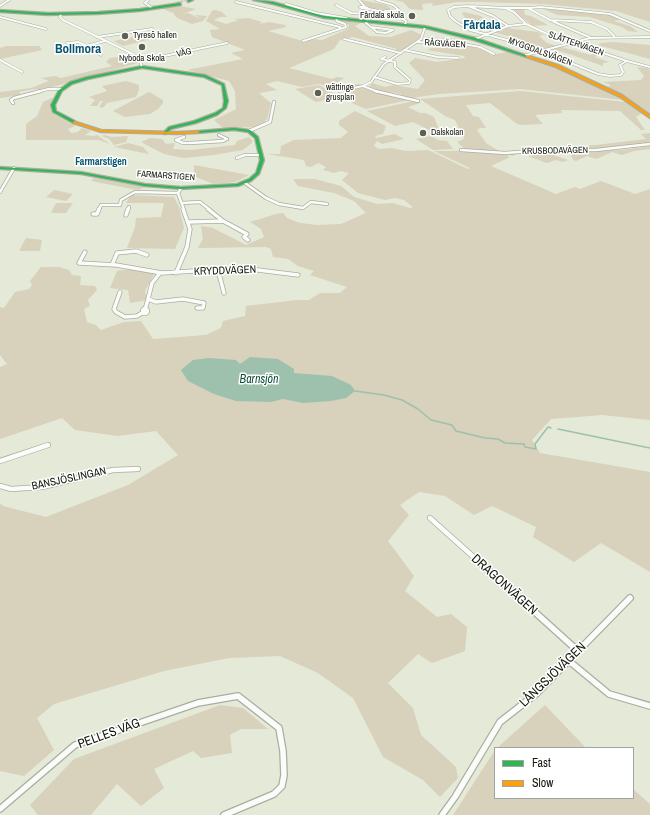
<!DOCTYPE html>
<html>
<head>
<meta charset="utf-8">
<style>
  body { margin:0 }
  #map { position:relative; width:650px; height:815px; overflow:hidden; background:#e4e9d8; font-family:"Archivo Narrow",sans-serif }
  canvas { display:block }
  .legend { position:absolute; left:494px; top:747px; width:140px; height:52px; box-sizing:border-box; background:#fff; border:1px solid #a1a39e; margin:0; padding:5px 7px; list-style:none; font-size:12px; color:#14180c }
  .legend li { display:flex; align-items:center; gap:8px; height:20px }
  .legend b { width:20px; border:1px solid #a1a39e }
</style>
</head>
<body>
<div id="map">
<canvas width="650" height="815"></canvas>
<ul class="legend">
<li><b style="height:5px;background:#30b455"></b>Fast</li>
<li><b style="height:5px;background:#ff9f0a"></b>Slow</li>
</ul>
</div>
<script>
const ctx = document.querySelector('canvas').getContext('2d');
ctx.lineJoin = 'round';
function paint(path, color) {
  ctx.fillStyle = color;
  ctx.fill(path, 'evenodd');
}
function shape(rows) {
  const path = new Path2D();
  for (const r of rows) {
    if (r.length === 3) {
      path.moveTo(r[0] + r[2], r[1]);
      path.arc(r[0], r[1], r[2], 0, 2 * Math.PI);
      continue;
    }
    path.moveTo(r[0], r[1]);
    for (let i = 2; i < r.length; i += 2) path.lineTo(r[i], r[i + 1]);
  }
  return path;
}
function stroke(path, color, width, dash) {
  ctx.strokeStyle = color;
  ctx.lineWidth = width;
  ctx.lineCap = dash ? 'butt' : 'round';
  ctx.setLineDash(dash || []);
  ctx.stroke(path);
}
function write(font, color, halo, rows, align = 'center') {
  ctx.font = font + ' "Archivo Narrow",sans-serif';
  ctx.lineWidth = 3;
  ctx.setLineDash([]);
  ctx.textBaseline = 'middle';
  ctx.strokeStyle = halo;
  ctx.fillStyle = color;
  for (const [text, x, y, turn = 0] of rows) {
    ctx.save();
    ctx.translate(x, y);
    ctx.rotate((+turn || 0) * Math.PI / 180);
    ctx.textAlign = isNaN(turn) ? turn : align;
    if (halo) ctx.strokeText(text, 0, 0);
    ctx.fillText(text, 0, 0);
    ctx.restore();
  }
}
paint(shape([
  [361,0,386,5,394,11,390,13,368,8],
  [394,0,650,0,650,22,616,11,543,4,479,2,457,2,433,6,432,3,422,4,423,10,410,9,403,2],
  [175,5,196,9,180,15,188,13,203,20,195,15,207,16,203,21,192,24,177,18,173,13,161,8],
  [543,8,609,14,624,19,614,21,630,26,638,32,628,31,622,27,590,17,557,15,543,9],
  [521,9,524,10,525,15,531,16,548,25,533,26,512,10],
  [215,10,222,12,227,17,220,17,214,20,226,24,239,20,234,19,249,18,262,22,259,24,269,22,285,25,286,27,268,31,306,42,313,39,322,40,348,29,349,25,338,20,363,22,355,26,369,36,391,37,411,30,422,35,416,42,400,51,394,51,397,49,353,37,340,40,334,49,289,68,332,79,337,77,344,78,337,83,352,86,357,84,363,85,361,86,340,90,319,84,302,87,277,81,266,84,277,90,259,93,271,103,267,119,263,124,255,127,223,128,214,120,236,109,235,91,229,81,187,70,243,59,231,53,245,50,212,37,210,30,220,29,206,21,212,11],
  [464,12,481,16,483,18,479,19,494,29,502,31,507,28,538,32,544,35,539,36,547,43,590,55,596,53,599,55,595,57,609,62,603,63,603,66,569,54,549,48,540,49,521,42,519,39,486,30,465,18,462,13],
  [142,35,151,39,123,46,114,41],
  [463,36,554,66,623,100,520,89,439,94,411,98,397,93,376,90,369,87,372,83,385,87,393,85,418,89,425,80,409,63,415,58,437,62,465,58,464,56,427,50,431,48,455,47,461,44,488,51,491,55,507,52,469,40,425,39,426,37,460,39],
  [613,42,650,45,650,59,598,45,601,43],
  [6,46,39,46,42,50,0,59,0,48],
  [127,56,135,59,138,63,42,90,34,89,19,92,21,95,0,98,0,92,31,88,49,81,41,78,55,76,61,78,112,66,106,62,110,58],
  [637,67,648,68,650,71,650,115,634,103,607,87,611,85,603,82,641,80,644,76],
  [126,81,139,85,139,90,136,97,107,103,103,108,99,107,103,101,100,101,97,106,90,106,95,100,89,97,107,91,102,86],
  [319,85,340,97,316,102,295,89],
  [364,87,409,100,366,109,354,104,342,93],
  [520,91,625,102,642,113,636,117,645,130,641,130,620,111,561,110,562,113,535,115,543,124,522,125,517,124,490,103,466,105,473,116,479,117,486,128,480,128,477,130,486,143,499,151,465,149,457,142,464,139,455,120,445,116,420,99],
  [149,92,163,100,163,103,158,109,150,114,125,117,113,111],
  [52,98,54,99,52,109,54,114,75,126,68,129,71,133,78,132,82,128,91,131,85,135,93,136,97,135,110,144,99,140,26,140,26,124,37,116,43,102],
  [415,101,420,103,408,107,420,113,425,113,434,117,440,132,435,133,413,122,395,126,367,111],
  [355,111,386,126,383,134,375,136,376,138,395,134,404,139,382,144,377,141,374,146,379,149,392,148,405,151,428,150,468,169,470,168,434,151,461,151,505,154,510,157,491,166,556,194,575,187,580,189,601,181,635,194,650,189,650,420,602,415,551,419,532,440,540,453,650,472,650,572,601,543,574,562,533,537,536,527,492,506,474,515,445,496,419,492,400,505,409,515,388,541,414,576,405,591,437,617,451,614,467,627,465,651,432,663,418,654,388,683,413,708,421,735,456,767,458,778,440,797,423,780,383,757,353,698,318,673,280,656,229,658,164,671,54,704,37,718,54,750,24,776,0,771,0,503,3,506,46,517,128,485,178,455,156,431,118,436,75,430,62,418,0,439,0,367,7,364,0,355,0,307,4,308,15,292,29,289,32,285,30,281,41,267,59,267,69,270,72,275,81,276,80,285,95,286,97,290,88,300,90,306,84,309,87,322,96,325,101,330,124,322,141,321,153,339,206,335,221,328,223,321,245,316,246,306,297,300,309,300,320,293,340,293,347,287,310,275,314,271,298,266,288,259,273,257,271,249,266,247,198,248,203,239,201,226,213,228,246,245,264,237,261,229,250,222,276,214,283,213,287,218,300,223,317,225,341,224,366,213,354,201,334,193,298,186,293,179,315,179,341,186,354,197,377,204,393,203,410,208,413,207,404,200,395,198,385,200,358,193,342,180,349,173,341,171,334,173,323,170,326,167,318,163,311,167,306,166,304,160,267,154,280,154,281,146,294,140,341,138,348,132,339,125,339,121],
  [650,133,650,143,605,149,550,148,548,146,596,145,646,139,641,134],
  [104,135,112,137,128,136,126,142,114,145,109,139,102,136],
  [431,136,438,140,447,141,453,149,433,150,416,139],
  [249,137,253,142,243,150,213,155,184,158,164,154,141,142,150,138,162,139,166,144,175,143,173,149,191,150,235,145,237,141],
  [128,143,143,147,149,154,114,147],
  [650,146,650,149,634,151,622,155,612,152,596,159,587,156,576,161,573,160,570,152,621,150],
  [549,151,553,155,568,160,563,162,556,160,547,163,520,153,512,156,509,154,517,152],
  [194,165,249,175,236,182,213,184,194,176],
  [94,178,146,187,138,190,91,181],
  [54,190,73,194,66,201,46,197],
  [131,195,174,197,179,207,184,228,175,249,127,248,135,227,136,218,161,217,164,203,126,203],
  [56,203,73,203,66,213,51,213],
  [26,238,42,240,40,251,19,251],
  [130,269,154,274,145,291,147,300,130,303,128,290,110,288,117,271],
  [220,705,243,708,268,729,241,729,230,735,232,753,201,758,193,751,154,769,164,788,141,806,117,784,91,815,38,815,30,805,74,759],
  [545,705,586,748,497,748],
  [495,750,495,798,633,798,633,789,650,804,650,815,453,815]
]), '#d8d1bc');
paint(shape([
  [250,357,278,359,294,369,294,373,332,376,351,385,355,391,346,398,331,401,303,403,283,399,271,402,236,401,214,394,188,381,181,370,193,360,209,358,236,360,240,364]
]), '#9dc1ac');
stroke(shape([
  [355,391,384,395,402,400,418,409,431,420,452,425,456,431,485,438,498,439,505,443,524,444,525,447,536,449,535,444,548,427,551,428],
  [558,429,650,448]
]), '#9dc1ac', 1.5);
stroke(shape([
  [177,3,187,0]
]), '#c5cab9', 2.5, [2.5, 1.5]);
const streetFar4 = shape([
  [148,0,145,3,152,8],
  [359,0,365,7],
  [376,0,393,5,399,10,385,11],
  [236,2,340,27],
  [286,4,316,13,346,18,344,19],
  [336,5,351,13,387,15],
  [0,6,9,0],
  [468,6,493,16,508,26],
  [468,6,505,8,514,12,526,24,552,36,627,61,620,65,623,72,621,75,610,76,598,74,529,46,470,30,455,21,450,16,448,10,454,7,468,6],
  [360,7,365,7,369,9,362,8,360,7],
  [505,8,528,8,550,20,591,22,607,29,614,36],
  [528,8,541,7,610,14,650,31],
  [369,9,394,14,406,21,405,25],
  [61,14,60,17,63,20,133,54,140,61,142,67],
  [0,17,46,29],
  [367,21,366,23,371,27],
  [552,21,589,37],
  [371,27,393,30,386,33,377,32,371,27],
  [97,37,152,29],
  [344,39,401,53],
  [475,39,508,26,526,24],
  [303,41,346,27,345,24,337,21,336,18],
  [418,42,463,44,480,47,494,54],
  [67,43,78,42,87,46],
  [404,50,438,57,458,58],
  [101,55,86,46,105,41],
  [526,55,590,38,650,37],
  [0,60,22,72],
  [140,61,227,43],
  [627,61,650,67],
  [374,77,397,84,409,83,410,80,395,67,395,62,381,59,385,57],
  [363,86,378,92],
  [339,91,363,86,371,82,384,64,421,39,425,27],
  [37,92,48,89,62,89]
]);
const streetFar3 = shape([
  [375,91,418,101],
  [13,103,11,100,14,98,41,91],
  [249,131,270,122,274,102],
  [184,137,176,140,183,143,191,143,223,141,227,139,219,135],
  [461,150,505,153,545,150,596,150,650,144],
  [237,158,245,155,261,155],
  [245,183,266,198,279,204,303,208,311,202,327,204],
  [181,188,178,193,184,210],
  [0,192,14,168],
  [182,203,200,202,210,210],
  [99,210,101,205,120,205,121,200,135,192,178,193],
  [128,210,129,207]
]);
const streetFar2 = shape([
  [208,209,223,221,247,234,244,237,248,240],
  [93,214,97,214,99,209],
  [126,215,128,209],
  [189,222,223,221],
  [85,252,79,263,116,265,162,273,242,268,298,275],
  [112,265,117,253,136,251,147,255],
  [218,270,224,293],
  [160,273,152,283,148,299,156,302,183,299,204,303,203,308,197,308],
  [176,273,187,247,190,229,183,209],
  [120,292,114,309,116,312,125,317,137,316,142,313],
  [145,311,2.5],
  [145,310,148,299]
]);
const streetFar1 = shape([
  [0,461,48,445],
  [0,486,11,489,42,487,113,470,138,469],
  [430,518,477,560]
]);
const street = shape([
  [476,559,578,651],
  [569,661,609,694,650,706],
  [0,809,75,745,198,703,238,696,279,728,283,751,284,775,282,786,274,794,224,815],
  [442,815,455,797,500,722,537,693,630,598]
]);
const fast = shape([
  [190,0,193,0,188,2,188,0,190,0],
  [253,0,273,2,324,16,425,26,476,38,528,56,526,57,474,40,425,28,324,18,273,4,253,0],
  [180,3,181,5,140,11,98,14,48,15,0,12,0,10,48,13,98,12,140,9,180,3],
  [142,66,205,75,224,84,228,101,226,108,217,115,196,123,171,129,166,134,164,134,164,132,169,127,194,121,215,113,223,108,224,101,222,85,204,77,142,68,88,79,72,84,62,91,55,105,56,111,75,121,75,123,73,123,53,112,51,105,59,90,70,82,87,77,142,66],
  [234,128,250,130,258,137,264,160,259,174,251,181,238,186,181,189,145,186,81,174,0,169,0,167,81,172,145,184,181,187,237,184,249,179,256,173,260,160,255,138,248,132,234,130,198,133,196,132,198,131,234,128]
]);
const slow = shape([
  [526,55,558,65,622,95,650,115,650,118,620,97,556,67,526,57,526,55],
  [73,121,101,130,177,132,198,131,200,132,198,133,177,134,101,132,73,123,73,121]
]);
stroke(streetFar4, '#a9aea0', 3);
stroke(streetFar3, '#a9aea0', 4);
stroke(streetFar2, '#a9aea0', 5);
stroke(streetFar1, '#a9aea0', 6);
stroke(street, '#a9aea0', 8);
stroke(fast, '#a9aea0', 2.5);
stroke(slow, '#a9aea0', 2.5);
stroke(streetFar4, '#fbfcf9', 2);
stroke(streetFar3, '#fbfcf9', 2.5);
stroke(streetFar2, '#fbfcf9', 3.5);
stroke(streetFar1, '#fbfcf9', 4.5);
stroke(street, '#fbfcf9', 5.5);
paint(fast, '#30b455');
paint(slow, '#ff9f0a');
for (const [x, y, r, color] of [
  [412,16,4,"#5d6153"],
  [125,36,4,"#5d6153"],
  [142,47,4,"#5d6153"],
  [318,93,4,"#5d6153"],
  [423,133,4,"#5d6153"]
]) {
  const dot = new Path2D();
  dot.arc(x, y, r, 0, 2 * Math.PI);
  ctx.fillStyle = color;
  ctx.fill(dot);
  stroke(dot, '#fff', 1.5);
}
write('9px', '#14180c', '#fff', [
  ["Fårdala skola",404,16,"right"],
  ["Tyresö hallen",133,36],
  ["Nyboda Skola",142,59,"center"],
  ["wättinge",326,88],
  ["grusplan",326,98],
  ["Dalskolan",431,133]
], 'left');
write('9px', '#14180c', '#fff', [
  ["RÅGVÄGEN",445,44,3],
  ["SLÅTTERVÄGEN",576,44,19],
  ["MYGGDALSVÄGEN",540,52,20],
  ["VÄG",184,53,-13],
  ["KRUSBODAVÄGEN",555,151,-1],
  ["FARMARSTIGEN",166,176,4]
]);
write('bold 10px', '#085570', '#fff', [
  ["Farmarstigen",101,162]
]);
write('11px', '#14180c', '#fff', [
  ["KRYDDVÄGEN",225,271,-2],
  ["BANSJÖSLINGAN",69,479,-12]
]);
write('italic 12px', '#0f4f39', '#fff', [
  ["Barnsjön",259,380]
]);
write('bold 13px', '#085570', '#fff', [
  ["Fårdala",482,26],
  ["Bollmora",78,50]
]);
write('13px', '#14180c', '#fff', [
  ["DRAGONVÄGEN",504,585,42],
  ["LÅNGSJÖVÄGEN",553,675,-44],
  ["PELLES VÄG",109,734,-20]
]);
</script>
</body>
</html>
